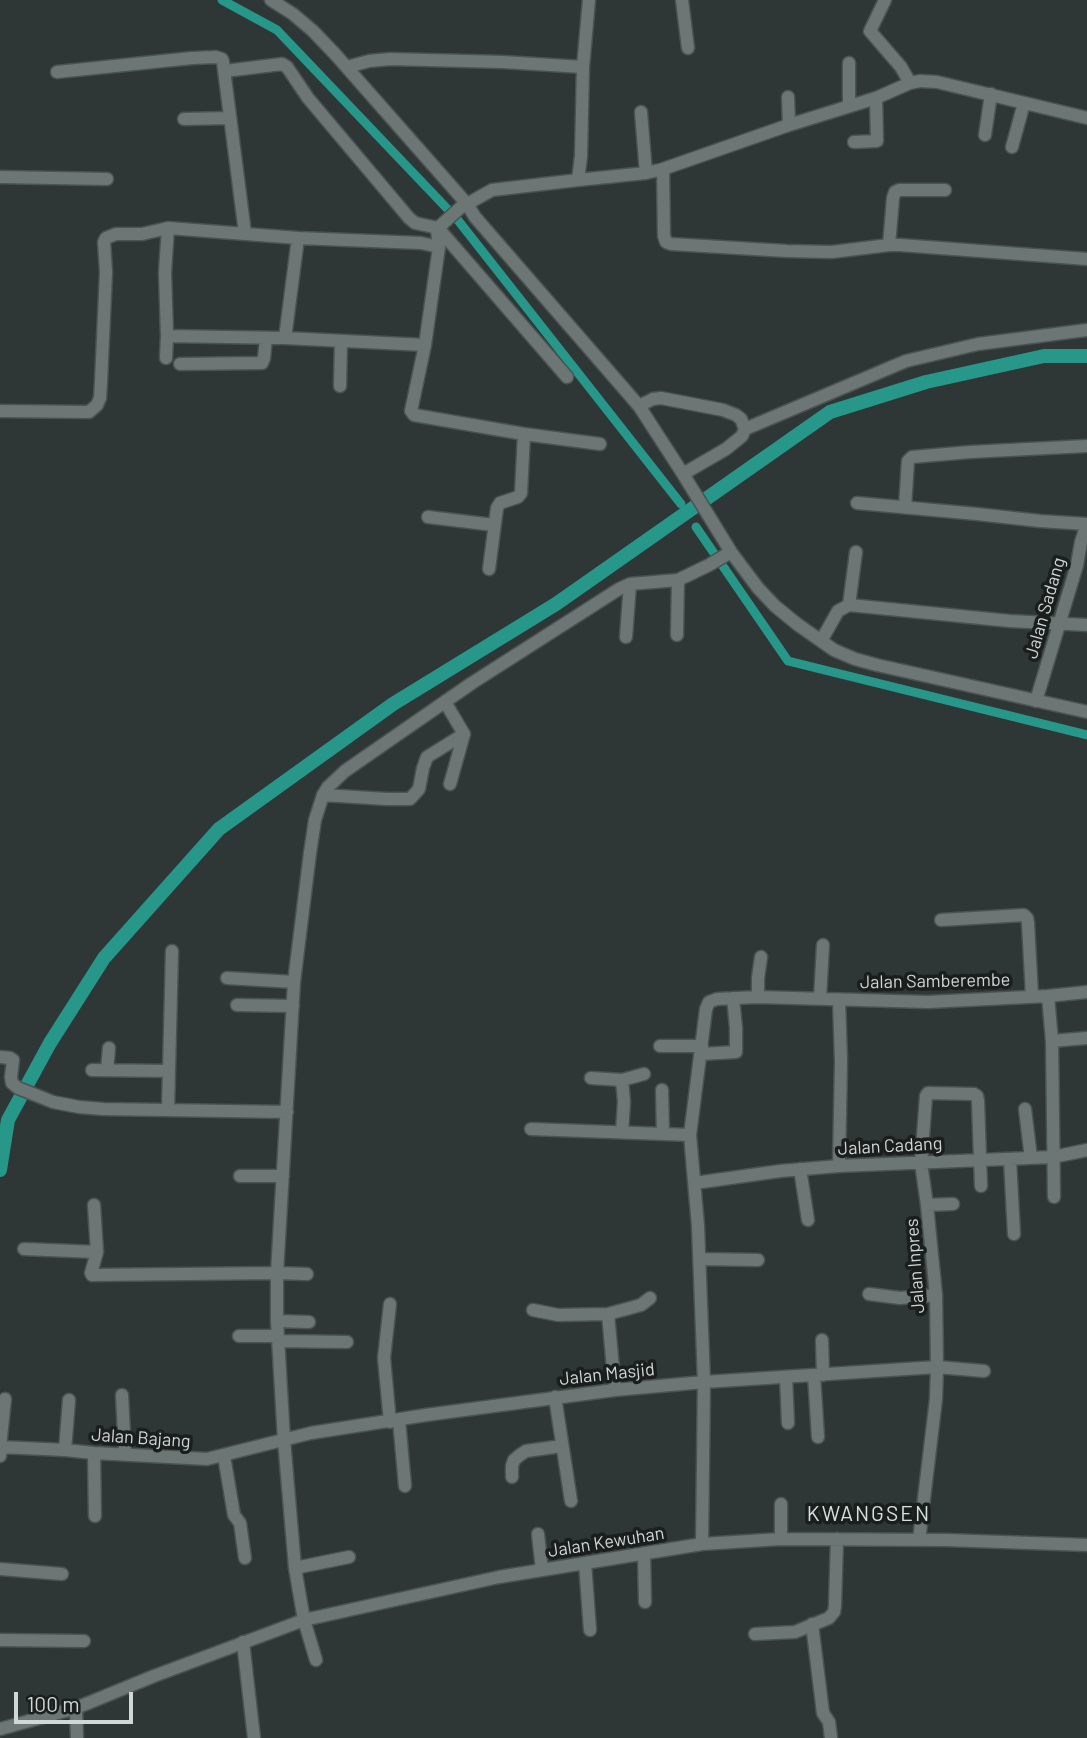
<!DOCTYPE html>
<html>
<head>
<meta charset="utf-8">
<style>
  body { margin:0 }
  #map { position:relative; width:1087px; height:1738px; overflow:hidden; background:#2e3736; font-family:Barlow,sans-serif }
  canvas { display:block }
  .scale { position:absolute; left:14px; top:1692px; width:119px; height:32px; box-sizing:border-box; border:4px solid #d1d7d6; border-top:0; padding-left:9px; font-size:21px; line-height:24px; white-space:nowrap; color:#d1d7d6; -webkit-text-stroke:5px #1a1e1d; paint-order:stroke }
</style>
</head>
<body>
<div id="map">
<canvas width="1087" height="1738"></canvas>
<div class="scale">100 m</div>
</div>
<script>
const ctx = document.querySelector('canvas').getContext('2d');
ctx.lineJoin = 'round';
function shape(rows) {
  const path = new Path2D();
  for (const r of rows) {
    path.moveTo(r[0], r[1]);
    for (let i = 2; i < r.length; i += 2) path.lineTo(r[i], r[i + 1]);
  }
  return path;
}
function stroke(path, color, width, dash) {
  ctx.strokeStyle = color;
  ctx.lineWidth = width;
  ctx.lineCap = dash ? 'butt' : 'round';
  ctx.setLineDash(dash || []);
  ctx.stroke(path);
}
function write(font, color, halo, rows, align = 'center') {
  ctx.font = font + ' Barlow,sans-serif';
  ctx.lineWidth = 7;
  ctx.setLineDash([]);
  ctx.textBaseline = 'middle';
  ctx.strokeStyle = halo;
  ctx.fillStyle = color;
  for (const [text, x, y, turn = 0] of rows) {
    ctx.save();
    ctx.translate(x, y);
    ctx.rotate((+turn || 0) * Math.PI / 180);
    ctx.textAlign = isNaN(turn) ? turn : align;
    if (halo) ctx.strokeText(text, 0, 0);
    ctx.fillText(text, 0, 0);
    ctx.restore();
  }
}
stroke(shape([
  [222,0,277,30,457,219,681,504],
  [696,527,788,661,1087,735]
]), '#27978a', 9);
stroke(shape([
  [0,1170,8,1120,50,1043,104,958,219,829,393,704,556,604,830,412,926,382,1044,356,1087,356]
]), '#27978a', 14);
const minor = shape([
  [271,0,293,14,313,31,335,54,467,204,475,217,639,406,683,474,731,552,758,588,775,606,797,624,834,650,855,659,877,665,1087,712],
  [589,0,583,67,581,156,578,180,492,190,460,208,438,228,437,230,439,247,425,345,411,411,414,415,524,434,600,444],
  [682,0,688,48],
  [885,0,870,31,901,67,910,83],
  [347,67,369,61,390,59,503,62,583,67],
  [225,71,282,64,287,67,308,98,409,218,415,223,438,228,567,377],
  [57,72,192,58,216,57,222,59,223,62,245,233],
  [788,97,789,125],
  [849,106,849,63],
  [641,112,646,173],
  [184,119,230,118],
  [985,135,991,94],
  [854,142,877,141,876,98],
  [1012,147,1024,103],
  [663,169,664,236,666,242,671,244,787,251,832,252,889,245,900,245,1087,259],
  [0,177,107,179],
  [578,180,646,173,663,169,789,125,876,98,910,83,920,81,937,82,1087,118],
  [168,228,165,272,167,336,285,338,425,345],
  [889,245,893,198,895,192,899,190,945,190],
  [285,338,298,238],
  [166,358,167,336],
  [180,364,262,363,264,358,266,338],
  [340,386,341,341],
  [639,406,653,399,661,398,723,410,736,415,741,419,745,429,742,436,726,449,683,474],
  [0,411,89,412,97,405,100,398,101,382,106,272,104,242,106,238,116,234,142,234,168,228,298,238,421,243,439,247],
  [745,429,906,361,978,344,1087,330],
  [857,503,977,514,1040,521,1087,524],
  [905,507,908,461,912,457,970,452,1087,446],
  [428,517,494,525],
  [489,569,497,508,500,503,518,497,521,493,524,434],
  [849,605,856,552],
  [677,635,678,580],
  [626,637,630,584],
  [821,641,838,611,849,605,1010,621,1087,625],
  [1036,701,1077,565,1081,542,1087,524],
  [445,702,464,734,450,784],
  [323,795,387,799,410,799,419,789,423,768,427,757,464,734],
  [941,920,1024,915,1027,918,1028,923,1032,996],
  [227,978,294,982],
  [1048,996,1087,992],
  [758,997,758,978,761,957],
  [820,998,823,945],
  [839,1000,841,1061,839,1166],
  [237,1005,293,1006],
  [1052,1041,1087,1038],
  [660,1046,702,1046],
  [701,1054,736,1052,736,1028,733,998],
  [0,1057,10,1058,13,1060,11,1077,12,1083,18,1088,53,1102,79,1107,103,1109,287,1112],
  [92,1070,169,1071],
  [107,1070,109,1048],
  [591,1078,622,1080],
  [662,1090,663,1134],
  [1025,1109,1031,1158],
  [168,1110,172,951],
  [531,1129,690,1135],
  [622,1132,624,1102,622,1080,644,1074],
  [1010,1160,1014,1234],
  [800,1169,808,1220],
  [240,1176,283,1176],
  [695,1183,780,1171,839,1166,1053,1157,1087,1150],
  [94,1205,97,1252,91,1273,92,1275,277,1273,307,1274],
  [927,1205,953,1204],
  [24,1249,97,1252],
  [700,1259,758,1260],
  [869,1294,900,1298,936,1295],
  [390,1304,384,1358,390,1422],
  [533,1310,558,1315,608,1314,641,1305,650,1298],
  [608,1314,615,1390],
  [277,1321,309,1322],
  [239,1336,278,1336],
  [822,1340,823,1375],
  [278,1341,347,1342],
  [814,1375,818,1437],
  [786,1377,788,1423],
  [122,1395,125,1454],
  [555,1397,571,1501],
  [399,1420,405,1486],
  [0,1447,5,1399],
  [65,1450,69,1400],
  [94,1453,95,1516],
  [0,1456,1,1447,65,1450,94,1453,207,1459,311,1433,426,1415,615,1390,704,1382,937,1367,984,1371],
  [224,1456,234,1515,240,1523,245,1558],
  [512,1477,512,1466,514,1460,520,1455,526,1451,562,1446],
  [538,1534,542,1570],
  [781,1539,781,1504],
  [919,1540,936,1399,937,1367,936,1295,927,1205,921,1163,926,1096,928,1093,974,1094,977,1096,978,1101,981,1186],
  [702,1544,704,1382,698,1226,690,1135,706,1009,709,1002,717,999,758,997,928,1002,1048,996,1052,1041,1054,1197],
  [644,1553,645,1602],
  [585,1563,590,1630],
  [295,1568,349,1557],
  [0,1569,62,1574],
  [812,1624,823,1713,829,1722,831,1738],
  [755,1634,795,1632,829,1618,834,1612,835,1606,837,1539],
  [0,1640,84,1641],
  [243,1642,254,1738],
  [316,1660,304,1620,499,1577,702,1544,781,1539,946,1540,1087,1545],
  [0,1729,76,1708],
  [77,1738,76,1708,154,1676,304,1620,295,1568,284,1440,277,1321,277,1273,294,982,310,853,315,820,323,795,328,787,345,771,472,683,619,589,630,584,678,580,709,565,731,552]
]);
stroke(minor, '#4a5351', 15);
stroke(minor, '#6c7674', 12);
write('18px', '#d1d7d6', '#1a1e1d', [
  ["Jalan Sadang",1045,608,-74],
  ["Jalan Samberembe",935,981,-1],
  ["Jalan Cadang",890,1146,-3],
  ["Jalan Inpres",915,1266,-94],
  ["Jalan Masjid",607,1374,-6],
  ["Jalan Bajang",141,1438,4],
  ["Jalan Kewuhan",606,1542,-9]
]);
ctx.letterSpacing = '2px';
write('21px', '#d6e1df', '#1a1e1d', [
  ["KWANGSEN",869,1514]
]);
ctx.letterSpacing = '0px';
</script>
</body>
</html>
